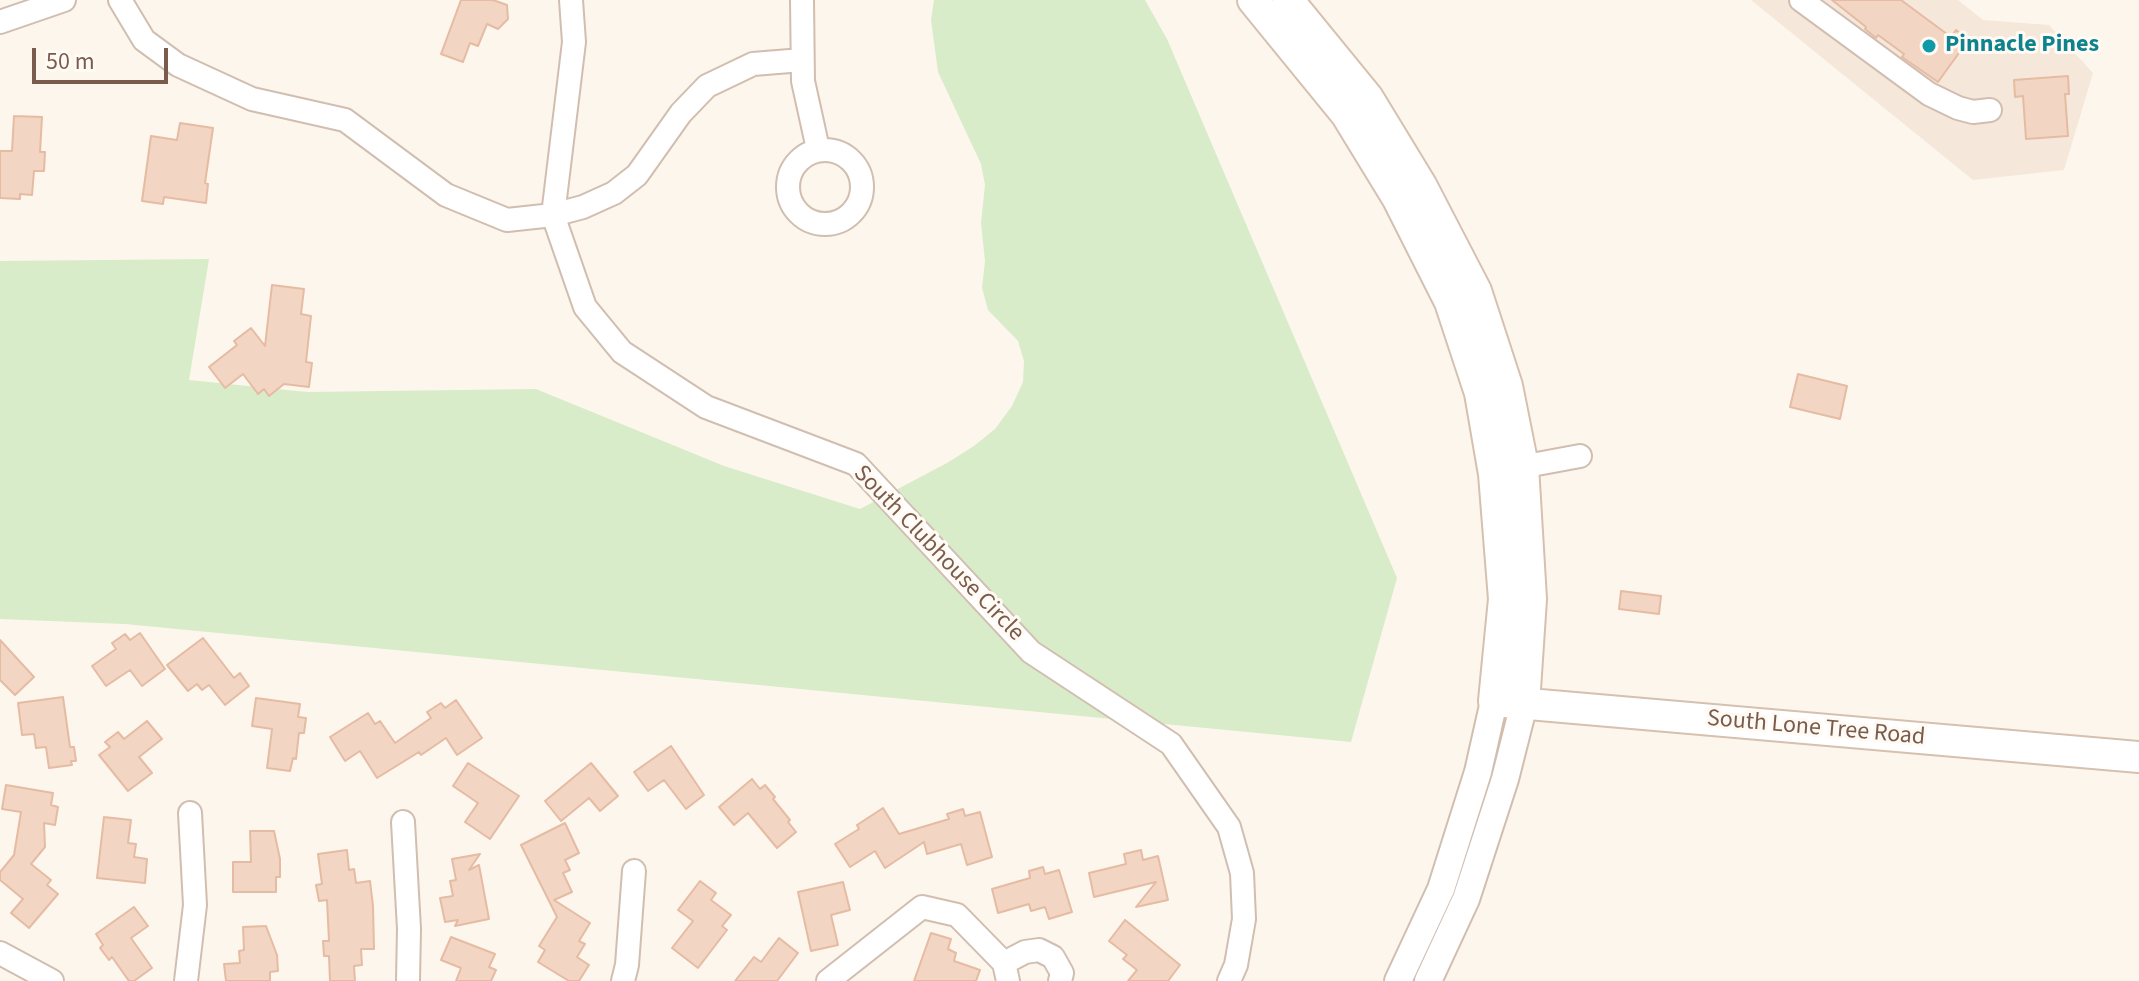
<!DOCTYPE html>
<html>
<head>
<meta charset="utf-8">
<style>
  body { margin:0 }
  #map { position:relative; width:2139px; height:981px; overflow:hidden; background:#fdf6ec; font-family:"Source Sans 3",sans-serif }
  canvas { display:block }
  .scale { position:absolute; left:32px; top:48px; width:136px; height:36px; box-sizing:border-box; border:4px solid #7a5c4d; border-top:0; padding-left:10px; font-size:24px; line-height:28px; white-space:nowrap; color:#7a5c4d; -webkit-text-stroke:6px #fffaf3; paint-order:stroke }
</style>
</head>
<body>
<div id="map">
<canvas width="2139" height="981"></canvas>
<div class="scale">50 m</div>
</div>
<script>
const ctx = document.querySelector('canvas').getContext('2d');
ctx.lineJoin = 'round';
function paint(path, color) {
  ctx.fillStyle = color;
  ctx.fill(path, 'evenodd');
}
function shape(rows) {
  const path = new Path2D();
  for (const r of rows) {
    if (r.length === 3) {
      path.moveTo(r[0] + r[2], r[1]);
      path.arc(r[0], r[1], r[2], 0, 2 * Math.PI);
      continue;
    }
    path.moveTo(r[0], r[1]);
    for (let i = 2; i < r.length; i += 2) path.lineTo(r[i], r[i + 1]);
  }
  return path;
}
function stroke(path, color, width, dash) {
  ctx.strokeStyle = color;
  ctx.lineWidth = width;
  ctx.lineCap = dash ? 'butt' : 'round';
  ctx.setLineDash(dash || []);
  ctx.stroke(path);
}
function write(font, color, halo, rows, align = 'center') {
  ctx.font = font + ' "Source Sans 3",sans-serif';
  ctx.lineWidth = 6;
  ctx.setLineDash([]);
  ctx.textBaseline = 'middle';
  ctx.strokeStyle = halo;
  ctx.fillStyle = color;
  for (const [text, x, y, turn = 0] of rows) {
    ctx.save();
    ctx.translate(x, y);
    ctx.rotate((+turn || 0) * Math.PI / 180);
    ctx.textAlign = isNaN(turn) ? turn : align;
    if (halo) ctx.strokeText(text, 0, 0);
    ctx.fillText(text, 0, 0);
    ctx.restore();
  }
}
paint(shape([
  [1751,0,1958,0,1983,20,2049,25,2093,73,2064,170,1973,180]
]), '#f5e8da');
paint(shape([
  [934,0,1145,0,1167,39,1397,578,1351,742,125,624,0,619,0,261,209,259,189,380,307,392,536,389,724,466,860,509,947,463,974,446,995,429,1012,406,1023,382,1024,361,1018,341,988,310,982,288,985,261,981,223,985,185,981,164,938,72,931,20]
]), '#d8ecc9');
const building = shape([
  [461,0,493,0,507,5,508,19,498,29,487,24,478,46,470,43,463,62,441,54,461,0],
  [1832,0,1901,0,1951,37,1956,30,1969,39,1938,82,1902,57,1904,54,1878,35,1876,38,1865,29,1866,27,1832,0],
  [2068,76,2069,94,2065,94,2068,136,2026,139,2023,96,2015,97,2014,80,2068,76],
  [14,116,42,117,40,152,45,152,44,171,34,171,32,195,20,194,20,199,0,198,0,151,12,151,14,116],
  [180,123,213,128,205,183,208,184,206,203,164,197,163,204,142,201,151,136,177,140,180,123],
  [272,285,304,289,301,314,311,316,306,362,312,363,309,387,284,384,269,396,264,389,258,394,243,374,225,388,209,367,237,345,234,341,251,328,265,346,272,285],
  [1798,374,1847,386,1840,419,1790,407,1798,374],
  [1621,591,1661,596,1659,614,1619,609,1621,591],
  [140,633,165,669,142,686,130,670,106,686,92,666,116,649,112,643,125,634,130,640,140,633],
  [203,638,234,678,240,673,249,686,225,705,209,685,202,690,197,684,188,691,167,665,203,638],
  [0,640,34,677,15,695,0,680,0,640],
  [63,697,70,747,74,747,76,761,71,761,72,765,49,768,46,747,36,748,34,734,22,735,18,703,63,697],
  [256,698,300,704,298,717,306,718,304,733,299,733,296,759,293,758,290,771,267,768,272,729,252,726,256,698],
  [456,700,482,738,457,755,446,738,421,755,419,752,377,778,360,751,345,761,330,737,368,713,375,724,380,721,395,743,431,718,427,712,441,703,445,708,456,700],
  [147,721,162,739,139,757,152,773,128,791,99,755,110,747,105,742,118,732,124,739,147,721],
  [671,746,704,795,686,809,664,780,648,791,634,772,671,746],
  [468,763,519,796,490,839,465,822,478,803,453,786,468,763],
  [591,763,618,796,600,811,589,798,561,821,545,801,591,763],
  [752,779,760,789,765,785,775,797,773,799,790,820,788,822,796,832,777,848,748,813,734,825,719,807,752,779],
  [6,785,53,793,51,805,58,807,55,825,44,823,45,847,31,864,51,880,47,885,58,894,29,928,11,913,23,899,0,880,0,872,14,855,21,812,2,809,6,785],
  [883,808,899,834,949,819,947,814,963,809,965,816,980,812,992,857,967,865,961,844,927,854,924,842,885,868,875,851,850,867,835,844,859,829,857,825,883,808],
  [104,817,131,820,128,843,136,844,134,857,147,859,145,883,97,878,104,817],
  [565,823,579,853,565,860,570,870,563,873,572,892,554,900,590,923,579,941,585,944,577,957,589,965,579,981,569,981,538,962,545,950,539,946,557,917,521,845,565,823],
  [250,831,274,831,280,859,280,877,276,877,276,892,233,892,233,862,251,862,250,831],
  [347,850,349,870,354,869,356,883,370,881,373,906,374,949,361,949,362,965,354,966,355,981,330,981,329,956,324,956,323,941,329,941,327,900,319,901,316,885,322,884,318,854,347,850],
  [1141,850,1143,860,1158,856,1168,900,1136,907,1156,882,1094,897,1089,873,1126,864,1124,854,1141,850],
  [480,854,469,870,479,865,489,919,455,926,458,920,445,922,440,898,453,896,450,881,456,880,452,859,480,854],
  [1043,867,1045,874,1059,870,1072,912,1049,919,1045,907,1031,911,1029,904,998,913,992,889,1030,878,1029,871,1043,867],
  [700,881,716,893,711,900,731,915,722,926,727,930,698,968,672,948,693,921,678,910,700,881],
  [843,882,850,910,831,915,838,945,811,951,798,892,843,882],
  [134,907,148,926,131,938,152,968,134,981,129,981,112,957,109,960,100,948,103,945,96,934,134,907],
  [1125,920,1180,965,1168,981,1128,981,1137,970,1123,959,1127,955,1109,941,1125,920],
  [266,926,277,955,278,971,270,972,270,981,226,981,224,964,240,963,239,951,244,950,243,927,266,926],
  [931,933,951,939,948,949,956,953,954,961,980,970,976,981,914,981,931,933],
  [451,937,495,954,489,967,496,970,491,981,456,981,461,968,441,960,451,937],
  [779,938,798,953,777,981,735,981,754,957,761,962,779,938]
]);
paint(building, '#f3d5c3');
stroke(building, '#e6bba3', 2);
const minor = shape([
  [120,0,144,40,178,65,252,99,345,120,446,195,507,220,553,215,583,207,614,193,637,175,681,113,707,86,753,64,802,60],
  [571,0,574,42,553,215,585,307,622,352,706,407,856,464,1031,652,1171,744,1229,827,1242,873,1244,919,1236,965,1229,981],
  [802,0,803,81,818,149],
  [1801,0,1929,94,1958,108,1973,112,1990,110],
  [0,22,64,0],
  [825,187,37],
  [1510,469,1580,456],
  [403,822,409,929,408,981],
  [0,953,52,981],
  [1004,963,1025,952,1039,950,1053,957,1062,973,1060,981],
  [186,981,195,905,190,813],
  [623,981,627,965,634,871],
  [828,981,922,907,957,915,1004,963,1008,981]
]);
const tertiary = shape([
  [1398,981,1441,889,1478,772,1494,701],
  [1428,981,1466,899,1505,779,1524,704]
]);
const secondary = shape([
  [1253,0,1346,114,1398,199,1450,302,1480,393,1494,474,1504,599,1494,701,2139,757],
  [1288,0,1368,98,1421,185,1476,291,1507,386,1523,466,1531,599,1524,704]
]);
stroke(minor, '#d1beb0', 26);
stroke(tertiary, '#d1beb0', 30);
stroke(secondary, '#d6c0b0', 34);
stroke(minor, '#fff', 22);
stroke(tertiary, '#fff', 26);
stroke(secondary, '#fff', 30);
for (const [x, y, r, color] of [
  [1929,46,8,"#0f9aa8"]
]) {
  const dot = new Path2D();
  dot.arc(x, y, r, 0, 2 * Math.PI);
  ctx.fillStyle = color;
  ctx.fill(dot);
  stroke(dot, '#fffaf3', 3);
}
write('bold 24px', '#0d838f', '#fffaf3', [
  ["Pinnacle Pines",1945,46]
], 'left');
write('24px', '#7a5c4d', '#fffaf3', [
  ["South Clubhouse Circle",938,554,46],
  ["South Lone Tree Road",1816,729,5]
]);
</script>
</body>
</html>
